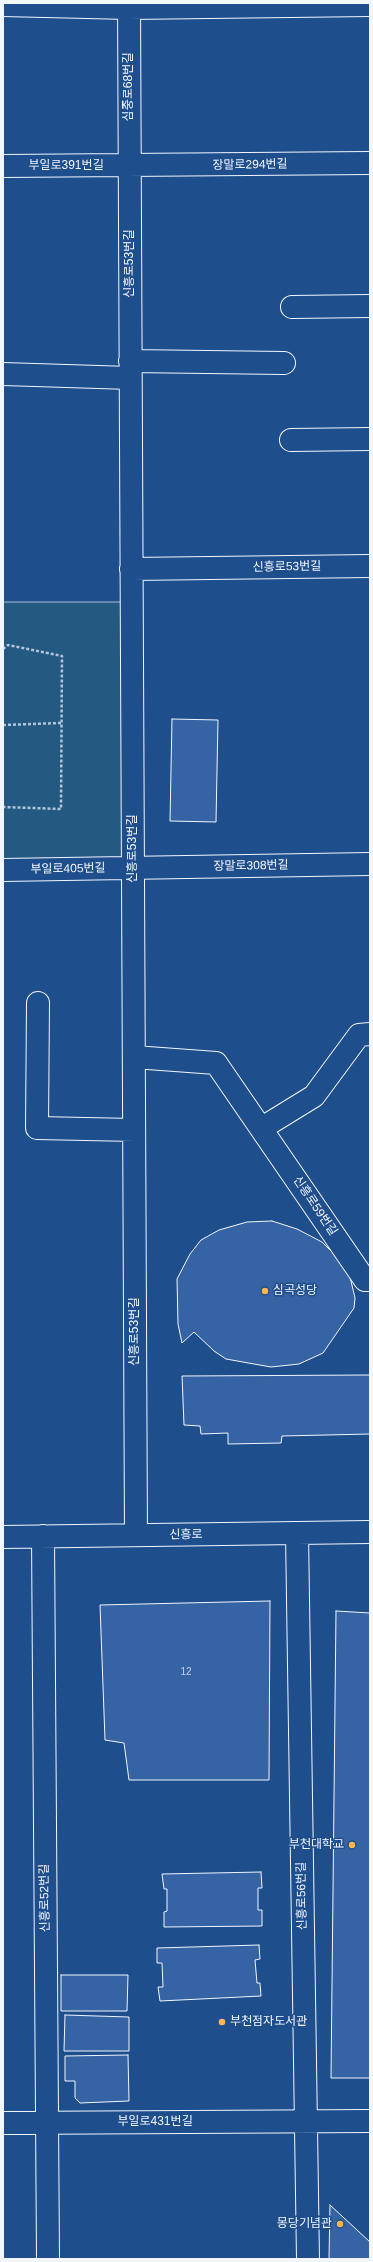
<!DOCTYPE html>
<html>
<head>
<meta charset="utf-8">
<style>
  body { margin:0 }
  #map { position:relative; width:373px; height:2262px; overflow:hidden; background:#1f4e8c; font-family:Helvetica,sans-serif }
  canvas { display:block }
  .frame { position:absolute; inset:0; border:4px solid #f2f6ff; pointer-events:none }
</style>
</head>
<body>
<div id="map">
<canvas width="373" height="2262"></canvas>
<div class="frame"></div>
</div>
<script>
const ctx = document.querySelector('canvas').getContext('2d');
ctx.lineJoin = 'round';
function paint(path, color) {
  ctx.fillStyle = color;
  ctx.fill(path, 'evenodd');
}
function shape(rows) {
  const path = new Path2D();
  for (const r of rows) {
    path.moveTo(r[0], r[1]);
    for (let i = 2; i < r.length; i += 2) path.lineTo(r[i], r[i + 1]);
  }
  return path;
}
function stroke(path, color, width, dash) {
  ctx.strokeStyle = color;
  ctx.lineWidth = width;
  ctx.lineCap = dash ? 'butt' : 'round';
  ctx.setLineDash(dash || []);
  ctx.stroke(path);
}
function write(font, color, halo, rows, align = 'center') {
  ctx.font = font + ' Helvetica,"Noto Sans KR",sans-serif';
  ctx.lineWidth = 3;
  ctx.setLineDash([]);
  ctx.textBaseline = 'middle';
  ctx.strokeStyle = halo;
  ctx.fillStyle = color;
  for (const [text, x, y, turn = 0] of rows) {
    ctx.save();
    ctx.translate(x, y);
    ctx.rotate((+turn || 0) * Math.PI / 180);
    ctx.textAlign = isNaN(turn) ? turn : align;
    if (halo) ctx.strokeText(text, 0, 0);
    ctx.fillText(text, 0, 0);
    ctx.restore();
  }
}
const green = shape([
  [3,602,131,602,133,868,3,870,3,602]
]);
paint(green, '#245a82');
stroke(green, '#a8bbd7', 1);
const building = shape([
  [172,719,218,720,216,822,170,821,172,719],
  [272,1221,297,1229,322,1242,336,1256,350,1277,355,1298,354,1308,323,1353,299,1364,271,1367,226,1359,214,1351,194,1332,182,1343,178,1324,177,1279,190,1254,201,1240,219,1230,247,1222,272,1221],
  [370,1375,370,1434,282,1436,281,1443,228,1444,228,1433,201,1434,200,1426,184,1425,182,1376,370,1375],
  [270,1601,269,1780,129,1780,124,1743,105,1740,100,1605,270,1601],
  [336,1611,370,1613,370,2078,331,2078,336,1611],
  [261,1872,262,1888,258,1888,258,1910,262,1910,262,1926,164,1927,164,1912,167,1911,167,1889,164,1889,162,1874,261,1872],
  [259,1945,260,1959,255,1960,257,1983,260,1983,261,1996,160,2001,158,1987,163,1987,162,1963,157,1963,157,1948,259,1945],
  [61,1975,128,1975,127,2011,61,2011,61,1975],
  [65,2015,129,2017,129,2051,64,2051,65,2015],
  [128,2055,129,2101,80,2103,75,2098,75,2081,65,2081,65,2056,128,2055],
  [330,2205,370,2242,370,2259,329,2259,330,2205]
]);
paint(building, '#3563a3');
stroke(building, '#f2f6ff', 1);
const minor = shape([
  [129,3,136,1535],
  [3,5,129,8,370,5],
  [3,166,370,163],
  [292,307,370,306],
  [130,361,284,363],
  [3,374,130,378],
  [291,440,370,439],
  [131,569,370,566],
  [3,870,370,864],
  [38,1003,37,1128,134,1130],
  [134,1057,216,1063,365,1280,370,1280],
  [262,1128,314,1096,359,1035,370,1034],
  [297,1533,308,2259],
  [43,1536,48,2259],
  [3,1537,370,1532],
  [3,2123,370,2121]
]);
stroke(minor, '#f2f6ff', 24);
stroke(shape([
  [3,649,8,645,62,656,61,809,3,807],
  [3,725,61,723]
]), '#b3c4dc', 2.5, [3, 2]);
stroke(minor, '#1f4e8c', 22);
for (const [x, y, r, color] of [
  [265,1291,4,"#ffb74d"],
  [352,1845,4,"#ffb74d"],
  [222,2022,4,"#ffb74d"],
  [340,2224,4,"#ffb74d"]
]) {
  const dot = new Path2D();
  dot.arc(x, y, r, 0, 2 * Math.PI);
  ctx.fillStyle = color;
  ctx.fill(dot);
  stroke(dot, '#1f4e8c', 1.5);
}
write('10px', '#c3d1e8', null, [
  ["12",186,1672]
]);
write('12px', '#f2f6ff', '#1f4e8c', [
  ["심중로68번길",129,87,-90],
  ["장말로294번길",250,165,-1],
  ["부일로391번길",66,166],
  ["신흥로53번길",130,264,-90],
  ["신흥로53번길",287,567,-1],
  ["신흥로53번길",133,849,-90],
  ["장말로308번길",251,866,-1],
  ["부일로405번길",68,869,-1],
  ["신흥로59번길",315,1206,56],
  ["신흥로53번길",135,1332,-90],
  ["신흥로",186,1535,-1],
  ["신흥로56번길",302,1896,-91],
  ["신흥로52번길",45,1898,-91],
  ["부일로431번길",155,2122]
]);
write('12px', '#f2f6ff', '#1f4e8c', [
  ["심곡성당",273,1291],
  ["부천대학교",344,1845,"right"],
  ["부천점자도서관",230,2022],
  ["몽당기념관",332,2224,"right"]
], 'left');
</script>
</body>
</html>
